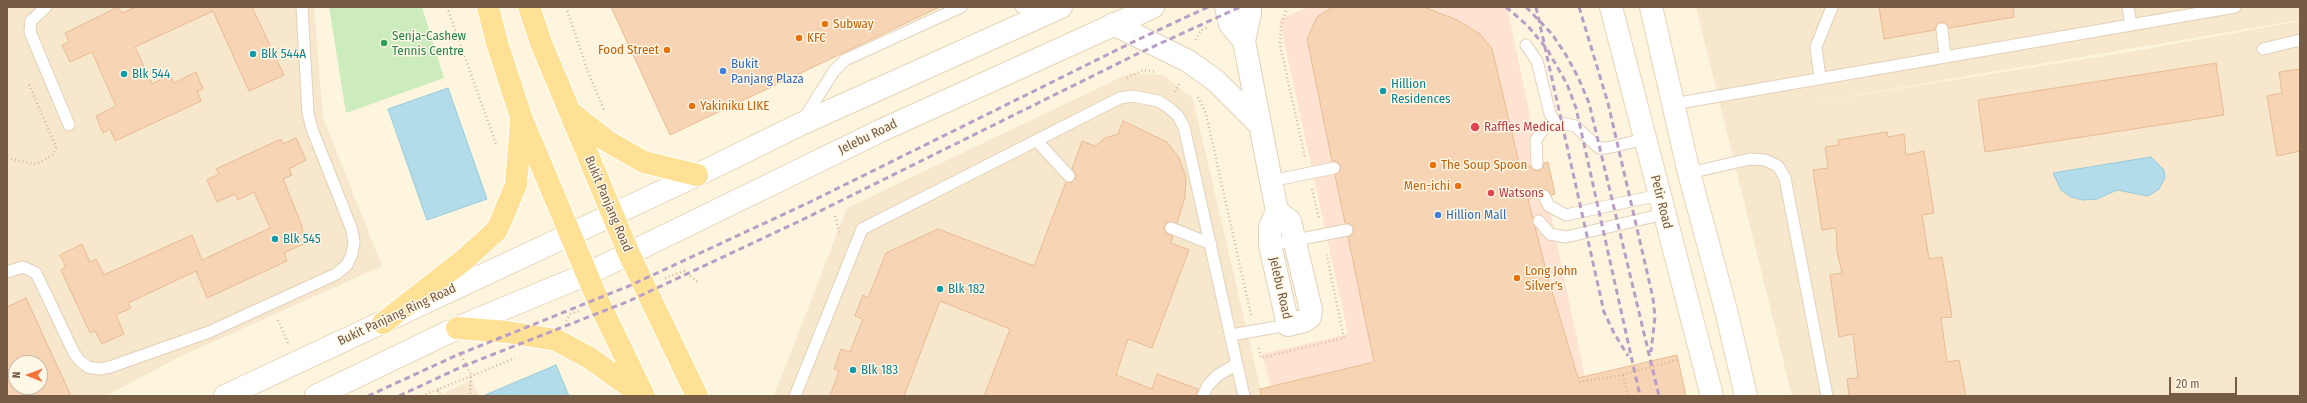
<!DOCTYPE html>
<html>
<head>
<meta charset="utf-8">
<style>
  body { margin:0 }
  #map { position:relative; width:2307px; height:403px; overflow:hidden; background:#fef5df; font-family:"Fira Sans Condensed",sans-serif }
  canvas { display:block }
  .frame { position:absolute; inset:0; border:8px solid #765b45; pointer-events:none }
  .north { position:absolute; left:8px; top:355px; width:40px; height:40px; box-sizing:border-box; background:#fff8e7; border:1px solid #c8b9a6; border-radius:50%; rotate:271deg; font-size:11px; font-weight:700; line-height:16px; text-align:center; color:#765b45 }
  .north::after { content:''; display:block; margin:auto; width:14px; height:18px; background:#f37339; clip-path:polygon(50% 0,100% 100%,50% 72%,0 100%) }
  .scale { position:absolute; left:2169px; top:377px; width:68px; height:18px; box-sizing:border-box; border:2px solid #765b45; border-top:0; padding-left:5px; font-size:12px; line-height:14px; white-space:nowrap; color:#765b45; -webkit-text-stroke:3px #fff8e7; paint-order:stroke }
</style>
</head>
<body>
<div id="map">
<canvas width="2307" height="403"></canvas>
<div class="frame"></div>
<div class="north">N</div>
<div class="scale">20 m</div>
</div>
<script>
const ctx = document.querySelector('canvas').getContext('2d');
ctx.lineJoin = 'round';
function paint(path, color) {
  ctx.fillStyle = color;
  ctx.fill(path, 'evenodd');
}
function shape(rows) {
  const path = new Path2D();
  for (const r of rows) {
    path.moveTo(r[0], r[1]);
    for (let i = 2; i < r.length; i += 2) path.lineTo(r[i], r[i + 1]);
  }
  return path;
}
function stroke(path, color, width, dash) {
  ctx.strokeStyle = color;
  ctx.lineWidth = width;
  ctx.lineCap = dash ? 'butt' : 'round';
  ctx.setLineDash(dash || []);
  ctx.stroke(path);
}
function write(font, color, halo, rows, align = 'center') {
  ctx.font = font + ' "Fira Sans Condensed",sans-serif';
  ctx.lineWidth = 3;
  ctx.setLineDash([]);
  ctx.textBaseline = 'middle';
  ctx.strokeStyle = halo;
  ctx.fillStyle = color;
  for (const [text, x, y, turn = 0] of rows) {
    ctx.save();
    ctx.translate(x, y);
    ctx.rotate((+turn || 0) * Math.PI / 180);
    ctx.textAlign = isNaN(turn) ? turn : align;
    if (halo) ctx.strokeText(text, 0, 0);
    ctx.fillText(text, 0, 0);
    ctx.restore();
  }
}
paint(shape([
  [7,7,314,7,323,118,382,266,177,358,106,396,7,396],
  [16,363,40,363,40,387,16,387],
  [1696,7,2300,7,2300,20,1803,104,2135,51,2300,21,2300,396,1792,396],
  [1130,73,1164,75,1193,99,1262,396,774,396,847,208],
  [472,380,479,396,437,396]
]), '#f6e7cd');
paint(shape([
  [1309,7,1507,7,1589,396,1273,396,1262,354,1348,334,1279,19]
]), '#ffe3d2');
paint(shape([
  [329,7,422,7,444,78,346,113]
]), '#ccecbd');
const water = shape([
  [448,88,487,199,427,220,388,109,448,88],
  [2151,157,2164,170,2165,178,2159,189,2148,196,2117,190,2097,199,2083,200,2071,197,2061,190,2053,173,2151,157],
  [556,365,569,396,485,395,556,365]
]);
paint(water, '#b2dce9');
stroke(water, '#98cbdb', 1);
const building = shape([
  [118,7,122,13,136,7,252,7,284,75,249,91,213,11,135,47,152,84,170,75,174,83,196,72,203,89,197,91,201,101,115,141,110,129,103,133,96,116,116,106,92,52,70,62,62,45,69,42,65,33,118,7],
  [611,7,940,7,670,135,611,7],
  [1333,7,1424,7,1457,20,1480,34,1492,49,1520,167,1530,166,1533,170,1538,171,1543,168,1544,163,1548,162,1555,194,1551,195,1548,190,1541,190,1537,197,1528,199,1548,278,1578,378,1677,355,1686,396,1261,396,1260,389,1374,362,1348,237,1353,233,1354,228,1350,224,1345,223,1335,175,1340,171,1341,166,1337,162,1332,161,1307,39,1317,17,1333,7],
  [1879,7,2013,7,2014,17,1949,28,1945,23,1941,22,1936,26,1935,30,1884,39,1879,7],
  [2216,63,2224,115,1985,152,1978,100,2216,63],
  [2300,69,2300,151,2277,156,2267,96,2282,93,2279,72,2300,69],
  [1123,121,1167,142,1179,158,1186,177,1185,197,1177,223,1167,222,1164,229,1166,233,1173,236,1171,243,1189,250,1152,348,1128,339,1116,375,1152,389,1157,374,1198,389,1196,396,984,396,1010,329,940,301,904,396,830,396,839,371,834,369,841,349,850,352,863,319,855,316,863,295,868,298,886,253,938,229,1034,266,1066,182,1071,183,1076,178,1076,174,1072,169,1082,141,1095,146,1105,138,1118,134,1123,121],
  [1887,132,1888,137,1904,134,1906,155,1924,151,1934,213,1922,215,1929,259,1942,257,1952,317,1941,318,1947,362,1959,360,1966,396,1849,396,1847,379,1858,378,1853,334,1839,337,1830,275,1842,273,1837,251,1836,228,1822,230,1813,170,1828,168,1825,147,1839,145,1838,140,1887,132],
  [296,138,306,160,289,169,292,175,283,179,301,223,305,243,284,253,287,261,207,298,196,271,128,303,131,308,116,315,124,334,102,344,95,331,90,333,61,270,66,267,60,255,82,244,90,262,96,259,104,275,192,235,202,260,270,228,254,192,238,200,235,194,217,202,207,180,219,174,216,169,281,139,283,144,296,138],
  [26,298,71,396,7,396,7,307,26,298],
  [16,363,40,363,40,387,16,387,16,363]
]);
paint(building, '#f6d4b4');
stroke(building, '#eabc93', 1);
const service = shape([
  [46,7,31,21,30,32,69,125],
  [1021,7,1043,14],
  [2128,7,2131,25],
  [1942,29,1945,57],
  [1526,45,1537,61,1550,114,1556,123],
  [2263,49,2300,40],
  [1820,78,1816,47,1832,7],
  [1673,104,2235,7],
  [803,120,834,71,845,60,961,7],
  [1037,141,1069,176],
  [1537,164,1536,140,1544,128,1550,124,1561,123,1575,126,1599,148,1607,148,1645,139],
  [1689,173,1750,159,1765,160,1778,166,1785,178,1827,396],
  [1271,181,1334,168],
  [1544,196,1549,206,1566,215,1659,195],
  [1539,221,1550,234,1566,237,1664,214],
  [1171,228,1211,244],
  [1270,245,1347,230],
  [7,272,23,267,36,273,74,353,80,361,88,367,99,369,110,367,209,332,336,274,347,265,352,254,354,242,352,230,312,129,308,113,302,7],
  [1231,335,1288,325],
  [795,396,862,229,1120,98,1133,96,1158,101,1168,107,1178,116,1184,127,1244,396],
  [1203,396,1208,385,1218,375,1237,364]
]);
const minor = shape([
  [1226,7,1230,24,1244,41,1271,181,1277,211,1270,227,1270,245,1288,325,1304,321,1310,317,1311,310,1290,221,1277,211],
  [1113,24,1188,61,1216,81,1260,125],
  [1244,41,1250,13,1250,7]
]);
const secondary = shape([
  [1611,7,1712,396],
  [1651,7,1689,173,1727,314,1746,396],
  [225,396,697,175,801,124,1061,7],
  [316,396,457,328,587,274,880,131,1153,7]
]);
const primary = shape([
  [488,7,497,43,521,117,599,303,644,396],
  [529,7,541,43,629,254,697,396],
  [570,112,607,141,644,162,697,175],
  [383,323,465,259,497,230,516,185,521,122],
  [457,328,507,332,556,340,588,357,643,396]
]);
stroke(service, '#e3d1ba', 13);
stroke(minor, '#e3d1ba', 24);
stroke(secondary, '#e8d3b8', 24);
stroke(primary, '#fff', 24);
stroke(shape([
  [447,7,496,144],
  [566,7,588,72,604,110],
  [1287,7,1281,26,1280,45,1305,157],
  [1196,40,1200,31,1208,27],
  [1127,78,1143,70,1156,72],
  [1175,92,1180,82],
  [1198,97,1206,114,1251,315],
  [7,158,33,164,41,162,53,154,56,147,29,84],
  [1312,189,1319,219],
  [835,216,840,235],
  [665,278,684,271,699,283],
  [570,314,579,311],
  [278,320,288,343],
  [566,321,570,314],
  [1259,348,1261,358,1344,338,1326,252],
  [459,352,471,374,470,396],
  [1623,375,1628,396],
  [1579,382,1623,375,1680,359],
  [438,389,441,396],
  [422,396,515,358],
  [437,396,438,390]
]), '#dab798', 2.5, [1, 3]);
stroke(service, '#fff', 11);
stroke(minor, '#fff', 22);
stroke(secondary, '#fff', 22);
stroke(primary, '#ffe195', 22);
stroke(shape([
  [1506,7,1527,25,1547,49,1567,84,1576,108,1640,396],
  [1526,7,1552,34,1566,55,1578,77,1589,103,1659,396],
  [1536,7,1604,312,1614,333,1628,356],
  [1579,7,1608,103,1653,298,1655,317,1651,352],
  [368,396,455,356,629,286,808,203,1137,40,1208,7],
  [399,396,461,367,629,301,806,218,1135,55,1240,7]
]), '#b89ec7', 3, [6, 4]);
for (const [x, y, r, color] of [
  [825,24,4,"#e8710a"],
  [799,38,4,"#e8710a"],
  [384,43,4,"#2e9e5b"],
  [667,50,4,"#e8710a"],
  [253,54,4,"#0f9aa8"],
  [723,71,4,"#3f7fe0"],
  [124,74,4,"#0f9aa8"],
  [1383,91,4,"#0f9aa8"],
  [692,106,4,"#e8710a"],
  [1475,127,5,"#e0444e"],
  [1433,165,4,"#e8710a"],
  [1458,186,4,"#e8710a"],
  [1491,193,4,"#e0444e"],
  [1438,215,4,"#3f7fe0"],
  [275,239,4,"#0f9aa8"],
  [1517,278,4,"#e8710a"],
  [940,289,4,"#0f9aa8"],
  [853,370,4,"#0f9aa8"]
]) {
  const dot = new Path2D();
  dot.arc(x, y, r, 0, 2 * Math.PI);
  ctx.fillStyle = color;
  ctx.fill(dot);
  stroke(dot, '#fff8e7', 1.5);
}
write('13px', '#c56008', '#fff8e7', [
  ["Subway",833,24],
  ["KFC",807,38],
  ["Food Street",659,50,"right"],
  ["Yakiniku LIKE",700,106],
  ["The Soup Spoon",1441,165],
  ["Men-ichi",1450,186,"right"],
  ["Long John",1525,271],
  ["Silver's",1525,286]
], 'left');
write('13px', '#27864d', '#fff8e7', [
  ["Senja-Cashew",392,36],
  ["Tennis Centre",392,51]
], 'left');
write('13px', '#0d838f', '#fff8e7', [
  ["Blk 544A",261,54],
  ["Blk 544",132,74],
  ["Hillion",1391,84],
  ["Residences",1391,99],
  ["Blk 545",283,239],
  ["Blk 182",948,289],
  ["Blk 183",861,370]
], 'left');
write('13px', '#366cbe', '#fff8e7', [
  ["Bukit",731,64],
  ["Panjang Plaza",731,79],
  ["Hillion Mall",1446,215]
], 'left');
write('13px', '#be3a42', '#fff8e7', [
  ["Raffles Medical",1484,127],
  ["Watsons",1499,193]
], 'left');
write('13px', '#765b45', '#fff8e7', [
  ["Jelebu Road",868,137,-26],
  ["Petir Road",1661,202,76],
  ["Bukit Panjang Road",608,204,67],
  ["Jelebu Road",1280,288,77],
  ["Bukit Panjang Ring Road",397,315,-25]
]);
</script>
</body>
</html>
